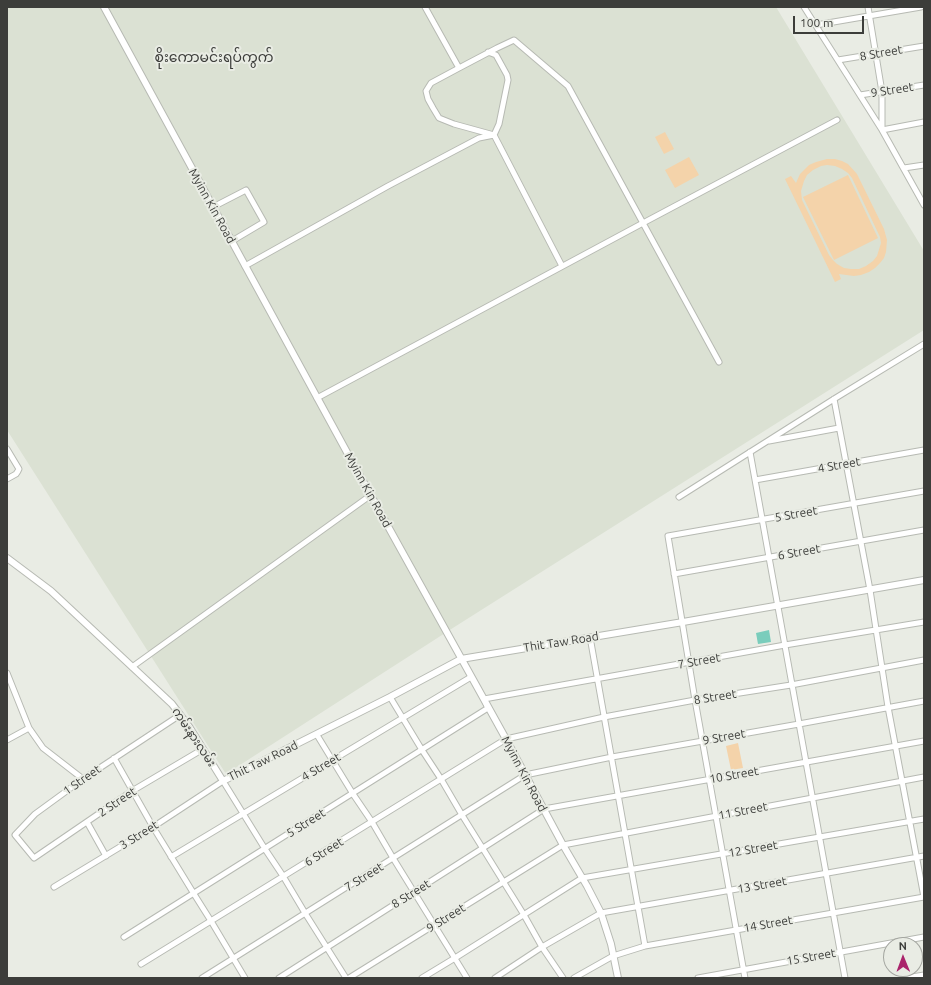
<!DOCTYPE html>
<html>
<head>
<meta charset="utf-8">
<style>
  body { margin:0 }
  #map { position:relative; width:931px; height:985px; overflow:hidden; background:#e9ece4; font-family:Ubuntu,sans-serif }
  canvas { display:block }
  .frame { position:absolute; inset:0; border:8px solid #3c3d3a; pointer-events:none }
  .north { position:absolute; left:883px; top:937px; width:40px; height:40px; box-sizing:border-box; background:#e9ece4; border:1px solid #a4a6a0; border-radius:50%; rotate:359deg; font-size:11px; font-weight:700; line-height:16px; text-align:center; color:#3c3d3a }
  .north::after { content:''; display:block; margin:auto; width:14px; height:18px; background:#aa246b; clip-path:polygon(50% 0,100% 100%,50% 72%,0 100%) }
  .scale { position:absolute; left:793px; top:16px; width:71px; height:18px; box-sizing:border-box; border:2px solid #3c3d3a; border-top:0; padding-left:5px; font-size:12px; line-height:14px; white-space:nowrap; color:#3c3d3a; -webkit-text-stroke:3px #e9ece4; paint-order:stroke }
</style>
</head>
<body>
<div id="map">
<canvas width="931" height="985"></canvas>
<div class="frame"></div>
<div class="north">N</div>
<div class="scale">100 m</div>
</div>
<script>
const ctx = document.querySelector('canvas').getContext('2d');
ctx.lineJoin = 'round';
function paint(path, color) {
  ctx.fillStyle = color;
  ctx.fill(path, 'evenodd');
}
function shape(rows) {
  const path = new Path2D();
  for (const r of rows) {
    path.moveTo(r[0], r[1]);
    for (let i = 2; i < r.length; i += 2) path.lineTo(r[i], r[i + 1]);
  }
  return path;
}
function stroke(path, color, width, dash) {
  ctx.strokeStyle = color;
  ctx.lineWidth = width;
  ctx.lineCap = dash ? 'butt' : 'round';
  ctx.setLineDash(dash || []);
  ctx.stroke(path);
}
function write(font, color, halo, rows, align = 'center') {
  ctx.font = font + ' Ubuntu,"Noto Sans Myanmar",sans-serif';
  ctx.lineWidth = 4;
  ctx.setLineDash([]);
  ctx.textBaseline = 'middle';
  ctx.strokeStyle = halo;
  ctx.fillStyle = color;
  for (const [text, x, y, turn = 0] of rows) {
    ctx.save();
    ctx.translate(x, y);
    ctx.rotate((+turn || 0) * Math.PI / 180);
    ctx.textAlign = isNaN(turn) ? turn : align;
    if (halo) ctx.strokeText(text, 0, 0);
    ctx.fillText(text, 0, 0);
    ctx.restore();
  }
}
paint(shape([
  [7,7,776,7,924,251,924,330,456,626,226,774,7,430]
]), '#dbe1d3');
paint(shape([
  [665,132,674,149,664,154,655,137],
  [689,157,699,175,675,188,665,170],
  [827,159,835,159,842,161,848,164,857,174,884,229,887,240,886,252,884,258,880,263,875,268,869,272,861,275,854,276,839,274,841,279,835,282,785,179,791,176,796,183,800,174,809,165,816,162],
  [827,165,835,166,842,169,848,173,852,178,880,237,881,243,877,256,873,261,866,266,859,269,851,269,844,268,837,264,833,260,829,255,802,200,801,191,804,181,807,175,813,170,821,166],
  [848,175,878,238,834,260,803,197],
  [738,743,743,768,731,770,726,746]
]), '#f4d3aa');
paint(shape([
  [769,630,771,642,758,644,756,633]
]), '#7acdbc');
const minor = shape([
  [425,7,459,68],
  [804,7,882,130,924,122],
  [868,7,882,92,882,130,924,205],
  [816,25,921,7],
  [488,52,496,55,507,75,508,80,499,124,494,135,454,124,439,118,433,108,428,99,426,91,431,83,459,68,497,48,514,40,568,86,719,362],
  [838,60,924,46],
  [860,95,924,85],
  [904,168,924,165],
  [213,207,246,190,264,222,232,241],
  [245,266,388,186,479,138,494,135,562,266],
  [317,398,643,223,837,120],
  [834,399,870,590,888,707,924,897],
  [769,441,839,428],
  [7,449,19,469,18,471,16,474,7,479],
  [750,452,845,978],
  [755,480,924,450],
  [679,497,834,399,924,344],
  [674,574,924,530],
  [590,637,645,946],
  [132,667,371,495],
  [7,673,29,728],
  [390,697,422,750,441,779,462,815,524,915,542,947,563,978],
  [180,715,83,779,35,814,15,835,34,858,132,791,203,749],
  [317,735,353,794,372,822,393,858,467,978],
  [7,740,29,728,43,748,83,779],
  [114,758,153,827,194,894,211,921,245,978],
  [87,822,106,856],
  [171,857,471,677],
  [54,887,153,827,223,781,265,849,283,876,305,913,346,978],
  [124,937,488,708,484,699,785,645,924,622],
  [141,964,506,739,604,717,695,700,791,685,924,660],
  [202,978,525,775,612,757,799,724,924,701],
  [279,978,544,809,924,741],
  [349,978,563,845,924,777],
  [422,978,455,958,582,878,924,819],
  [495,978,542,947,601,913,924,856],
  [574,978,613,956,645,946,924,897],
  [698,978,924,937],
  [745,978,695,700,668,536,924,491],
  [906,978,924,975]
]);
const tertiary = shape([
  [104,7,349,456,506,739,563,845,587,886,601,913,611,944,618,978],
  [7,558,51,591,172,704,190,728,223,781,390,697,461,659,683,622,924,580]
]);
stroke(minor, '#b7bab3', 7);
stroke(tertiary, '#b7bab3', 8);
stroke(minor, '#fff', 5);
stroke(tertiary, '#fff', 6);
write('12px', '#3c3d3a', '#e9ece4', [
  ["8 Street",881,53,-10],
  ["9 Street",892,90,-9],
  ["Myinn Kin Road",212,206,61],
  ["4 Street",839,465,-10],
  ["Myinn Kin Road",368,490,61],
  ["5 Street",796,514,-10],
  ["6 Street",799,552,-10],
  ["Thit Taw Road",561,642,-9],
  ["7 Street",699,661,-10],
  ["8 Street",715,697,-9],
  ["ကမ်းနားလမ်း",194,737,56],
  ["9 Street",724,737,-10],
  ["Thit Taw Road",263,761,-26],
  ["4 Street",321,767,-31],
  ["Myinn Kin Road",524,774,62],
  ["10 Street",734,775,-10],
  ["1 Street",82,780,-35],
  ["2 Street",117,802,-34],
  ["11 Street",743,811,-11],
  ["5 Street",306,823,-32],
  ["3 Street",139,835,-32],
  ["12 Street",753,849,-10],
  ["6 Street",324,852,-32],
  ["7 Street",364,877,-32],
  ["13 Street",762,885,-10],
  ["8 Street",411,894,-32],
  ["9 Street",446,918,-32],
  ["14 Street",768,924,-10],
  ["15 Street",811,957,-10]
]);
write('14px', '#3c3d3a', '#e9ece4', [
  ["စိုးကောမင်းရပ်ကွက်",214,57]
]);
</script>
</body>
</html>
